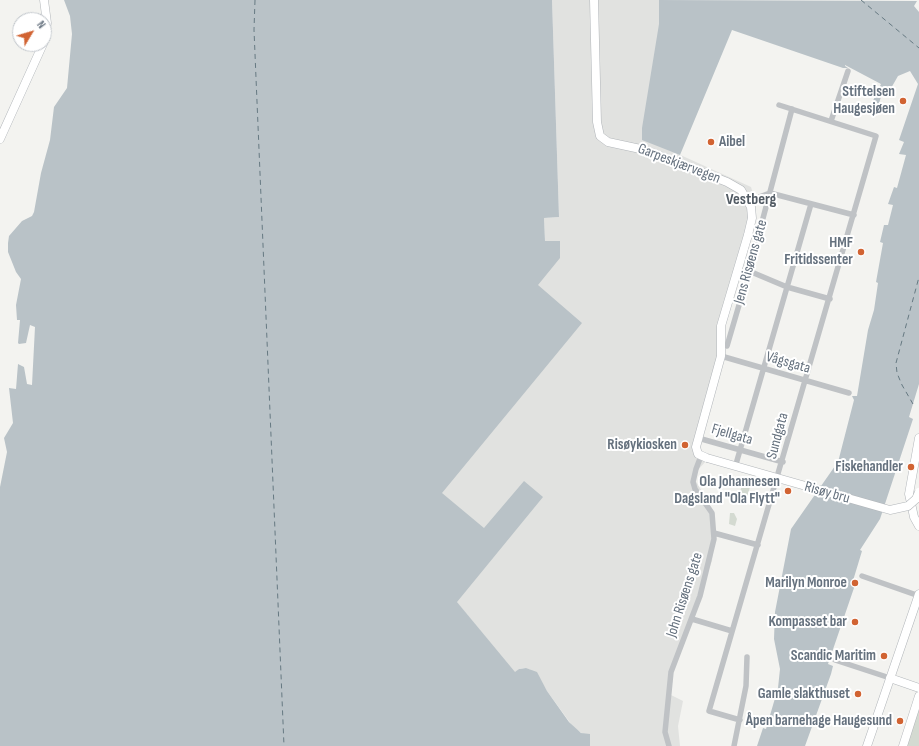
<!DOCTYPE html>
<html>
<head>
<meta charset="utf-8">
<style>
  body { margin:0 }
  #map { position:relative; width:919px; height:746px; overflow:hidden; background:#f3f3f0; font-family:"Sofia Sans Condensed",sans-serif }
  canvas { display:block }
  .north { position:absolute; left:12px; top:12px; width:40px; height:40px; box-sizing:border-box; background:#fff; border:1px solid #c1c6cb; border-radius:50%; rotate:52deg; font-size:11px; font-weight:700; line-height:16px; text-align:center; color:#65717e }
  .north::after { content:''; display:block; margin:auto; width:14px; height:18px; background:#d16332; clip-path:polygon(50% 0,100% 100%,50% 72%,0 100%) }
</style>
</head>
<body>
<div id="map">
<canvas width="919" height="746"></canvas>
<div class="north">N</div>
</div>
<script>
const ctx = document.querySelector('canvas').getContext('2d');
ctx.lineJoin = 'round';
function paint(path, color) {
  ctx.fillStyle = color;
  ctx.fill(path, 'evenodd');
}
function shape(rows) {
  const path = new Path2D();
  for (const r of rows) {
    path.moveTo(r[0], r[1]);
    for (let i = 2; i < r.length; i += 2) path.lineTo(r[i], r[i + 1]);
  }
  return path;
}
function stroke(path, color, width, dash) {
  ctx.strokeStyle = color;
  ctx.lineWidth = width;
  ctx.lineCap = dash ? 'butt' : 'round';
  ctx.setLineDash(dash || []);
  ctx.stroke(path);
}
function write(font, color, halo, rows, align = 'center') {
  ctx.font = font + ' "Sofia Sans Condensed",sans-serif';
  ctx.lineWidth = 4;
  ctx.setLineDash([]);
  ctx.textBaseline = 'middle';
  ctx.strokeStyle = halo;
  ctx.fillStyle = color;
  for (const [text, x, y, turn = 0] of rows) {
    ctx.save();
    ctx.translate(x, y);
    ctx.rotate((+turn || 0) * Math.PI / 180);
    ctx.textAlign = isNaN(turn) ? turn : align;
    if (halo) ctx.strokeText(text, 0, 0);
    ctx.fillText(text, 0, 0);
    ctx.restore();
  }
}
paint(shape([
  [552,0,659,0,659,24,676,153,751,187,756,204,720,343,698,443,700,454,708,459,694,474,694,478,714,512,715,531,712,561,674,663,671,695,683,701,678,726,680,746,590,746,590,735,583,734,574,728,547,691,537,674,529,669,523,668,519,669,515,674,456,601,484,529,441,493,537,285,545,242,544,218,559,217]
]), '#e1e2e0');
paint(shape([
  [742,485,750,487,746,501,738,499],
  [730,513,734,513,737,519,735,526,729,524],
  [919,707,919,746,907,746]
]), '#d4dad1');
paint(shape([
  [64,0,552,0,559,217,544,218,545,241,560,241,560,258,538,285,582,323,442,493,484,528,524,481,543,497,457,602,515,672,519,669,526,668,537,672,547,691,569,722,581,733,590,734,590,746,0,746,0,487,7,452,4,438,13,423,9,388,16,389,18,364,24,367,27,384,32,385,35,327,30,325,26,343,19,344,18,343,20,320,17,320,16,305,21,279,16,272,8,252,8,243,9,236,22,221,32,216,34,212,41,173,50,140,54,107,67,88,72,34,70,16],
  [659,0,917,1,914,6,919,12,919,384,909,417,913,419,880,519,860,550,862,551,852,584,855,585,828,664,833,666,831,674,805,746,757,746,763,728,766,729,778,688,780,669,774,639,775,612,791,529,835,466,837,466,854,400,852,396,857,396,868,330,874,310,878,283,876,282,883,243,880,242,884,225,888,225,893,205,888,204,894,187,897,188,906,155,899,154,904,142,899,140,918,84,910,71,898,76,890,90,881,97,876,112,874,112,872,111,873,106,871,105,881,84,845,65,845,66,848,68,843,68,732,30,680,155,642,140,642,128,659,24]
]), '#b9c2c7');
stroke(shape([
  [255,0,254,30,284,746],
  [861,0,919,48],
  [913,404,902,385,897,373,896,363,919,277]
]), '#667982', 1, [5, 4]);
const secondary = shape([
  [44,0,47,23,44,40],
  [594,0,597,122,600,136,608,142,645,150,727,182,741,190,751,207,752,218,748,235,721,326,721,356,696,447,698,454,707,458],
  [0,139,43,44],
  [919,438,909,494,914,517,919,526],
  [890,678,919,688],
  [867,746,919,594],
  [903,746,919,696]
]);
stroke(secondary, '#b2b6ba', 9);
stroke(shape([
  [831,121,848,71],
  [770,193,854,215],
  [748,201,770,193],
  [749,271,787,287,830,299],
  [727,346,749,271,792,109],
  [721,356,849,393],
  [698,438,783,462],
  [736,464,811,204],
  [714,533,758,545],
  [862,576,919,596],
  [692,619,732,631],
  [835,660,890,678],
  [740,720,709,711,876,136,779,105],
  [669,746,665,732,671,672,700,596,714,539,712,513,695,489,693,482,696,469,701,456],
  [734,746,746,686,747,657]
]), '#bfc2c5', 5.5);
stroke(secondary, '#fff', 8);
const secondaryBridge = shape([
  [707,458,890,510,908,506,916,499,919,492]
]);
stroke(secondaryBridge, '#b2b6ba', 9, []);
stroke(secondaryBridge, '#fff', 8);
for (const [x, y, r, color] of [
  [903,101,4,"#d16332"],
  [711,142,4,"#d16332"],
  [861,252,4,"#d16332"],
  [685,445,4,"#d16332"],
  [911,467,4,"#d16332"],
  [788,491,4,"#d16332"],
  [855,583,4,"#d16332"],
  [855,622,4,"#d16332"],
  [884,656,4,"#d16332"],
  [858,694,4,"#d16332"],
  [900,721,4,"#d16332"]
]) {
  const dot = new Path2D();
  dot.arc(x, y, r, 0, 2 * Math.PI);
  ctx.fillStyle = color;
  ctx.fill(dot);
  stroke(dot, '#fff', 1.5);
}
write('bold 15px', '#65717e', '#fff', [
  ["Stiftelsen",895,92],
  ["Haugesjøen",895,109],
  ["Aibel",719,142,"left"],
  ["HMF",853,243],
  ["Fritidssenter",853,260],
  ["Risøykiosken",677,445],
  ["Fiskehandler",903,467],
  ["Ola Johannesen",780,482],
  ["Dagsland \"Ola Flytt\"",780,499],
  ["Marilyn Monroe",847,583],
  ["Kompasset bar",847,622],
  ["Scandic Maritim",876,656],
  ["Gamle slakthuset",850,694],
  ["Åpen barnehage Haugesund",892,721]
], 'right');
write('15px', '#65717e', '#fff', [
  ["Garpeskjærvegen",679,164,21],
  ["Jens Risøens gate",751,262,-74],
  ["Vågsgata",788,363,16],
  ["Fjellgata",732,435,16],
  ["Sundgata",778,436,-75],
  ["Risøy bru",827,493,16],
  ["John Risøens gate",685,595,-72]
]);
write('bold 16px', '#525b64', '#fff', [
  ["Vestberg",751,200]
]);
</script>
</body>
</html>
